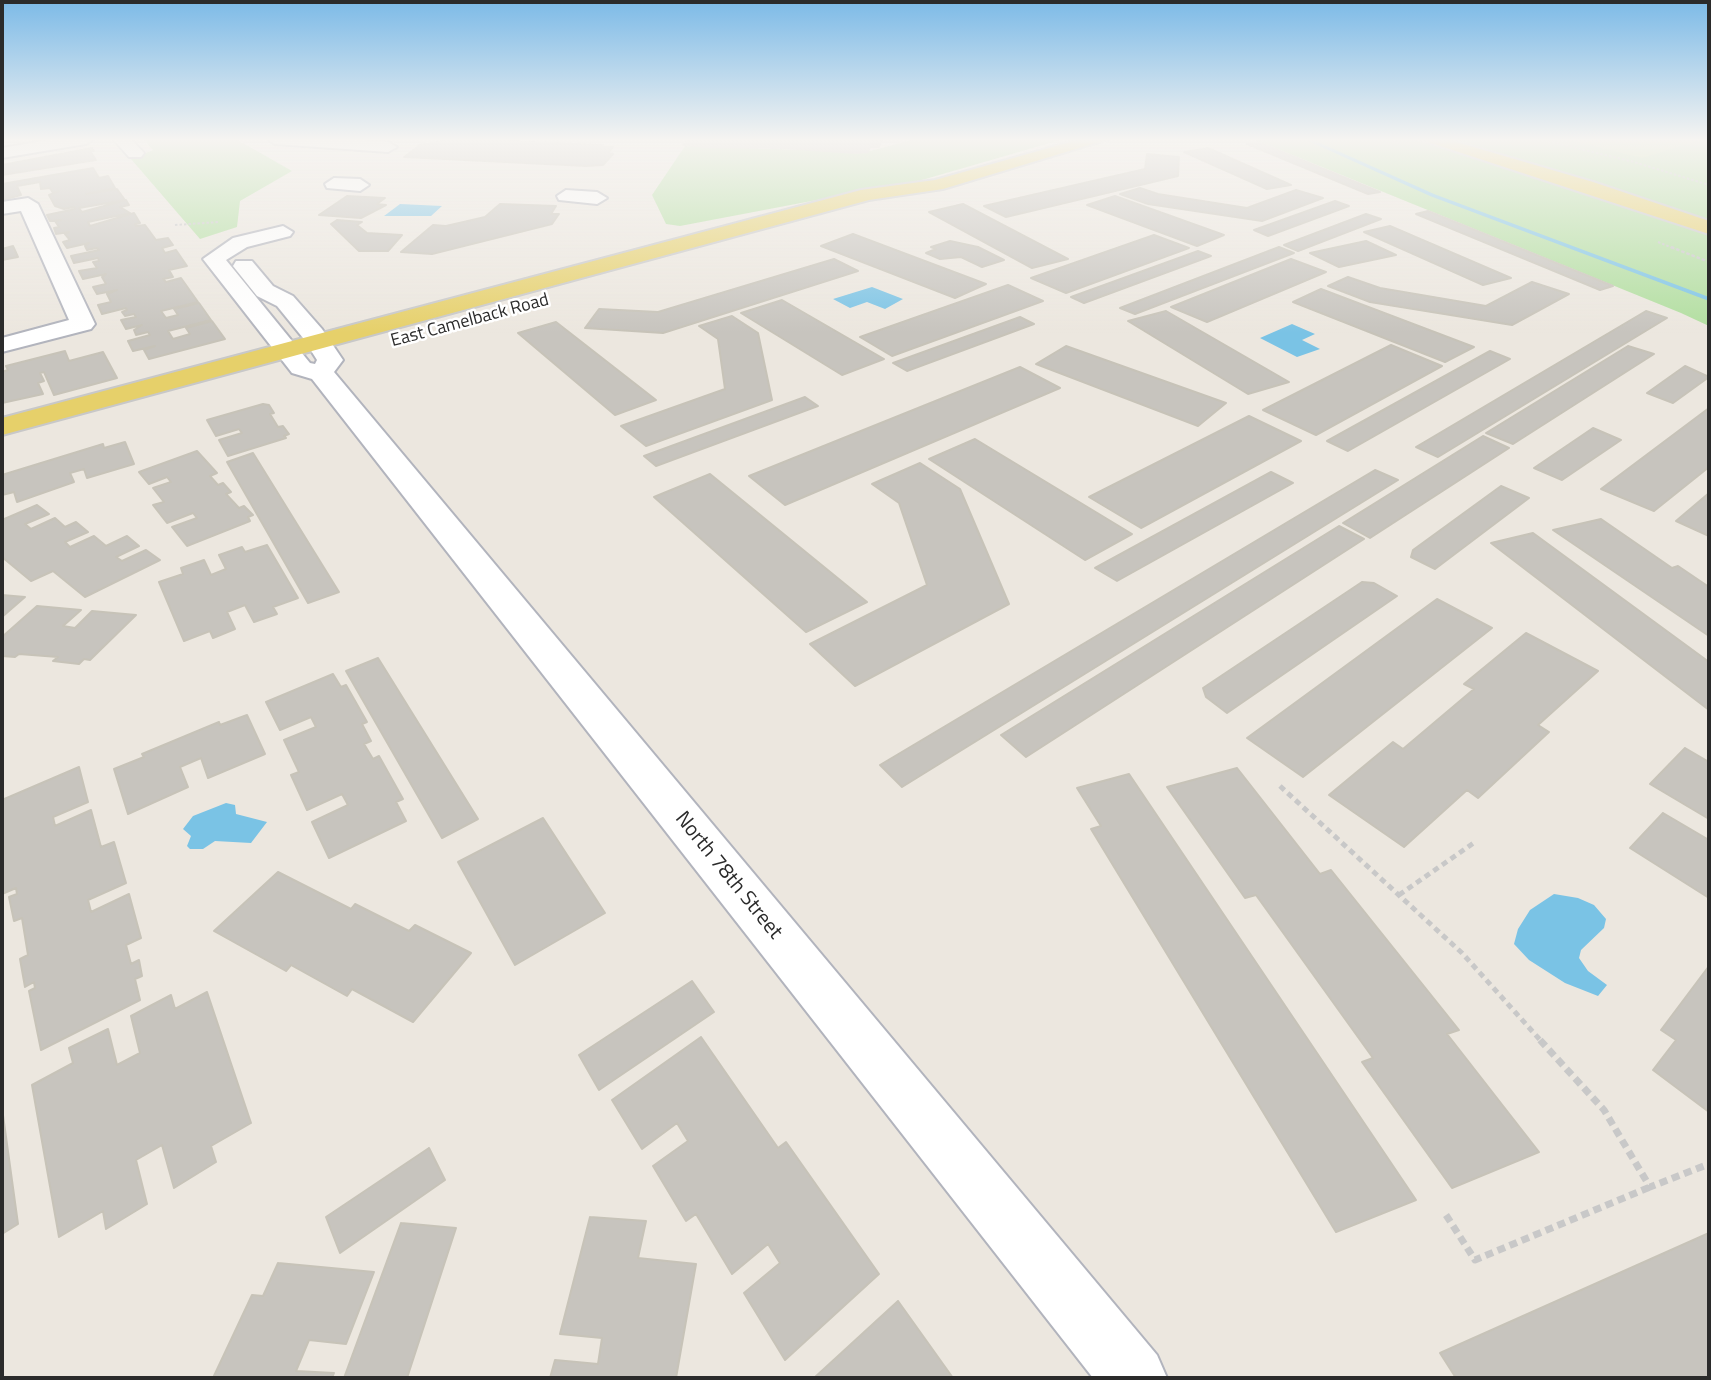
<!DOCTYPE html>
<html>
<head>
<meta charset="utf-8">
<style>
  body { margin:0 }
  #map { position:relative; width:1711px; height:1380px; overflow:hidden; background:#ece7df; font-family:"Titillium Web",sans-serif }
  canvas { display:block }
  .frame { position:absolute; inset:0; border:4px solid #2b2b2b; pointer-events:none }
</style>
</head>
<body>
<div id="map">
<canvas width="1711" height="1380"></canvas>
<div class="frame"></div>
</div>
<script>
const ctx = document.querySelector('canvas').getContext('2d');
ctx.lineJoin = 'round';
function paint(path, color) {
  ctx.fillStyle = color;
  ctx.fill(path, 'evenodd');
}
function shape(rows) {
  const path = new Path2D();
  for (const r of rows) {
    path.moveTo(r[0], r[1]);
    for (let i = 2; i < r.length; i += 2) path.lineTo(r[i], r[i + 1]);
  }
  return path;
}
function stroke(path, color, width, dash) {
  ctx.strokeStyle = color;
  ctx.lineWidth = width;
  ctx.lineCap = dash ? 'butt' : 'round';
  ctx.setLineDash(dash || []);
  ctx.stroke(path);
}
function write(font, color, halo, rows, align = 'center') {
  ctx.font = font + ' "Titillium Web",sans-serif';
  ctx.lineWidth = 5;
  ctx.setLineDash([]);
  ctx.textBaseline = 'middle';
  ctx.strokeStyle = halo;
  ctx.fillStyle = color;
  for (const [text, x, y, turn = 0] of rows) {
    ctx.save();
    ctx.translate(x, y);
    ctx.rotate((+turn || 0) * Math.PI / 180);
    ctx.textAlign = isNaN(turn) ? turn : align;
    if (halo) ctx.strokeText(text, 0, 0);
    ctx.fillText(text, 0, 0);
    ctx.restore();
  }
}
paint(shape([
  [143,139,236,139,292,171,240,201,237,227,200,239,131,159,153,150],
  [915,139,1064,139,922,180,680,226,666,224,652,195,685,146,866,152],
  [1253,139,1709,139,1709,326,1681,313]
]), '#b1de9f');
paint(shape([
  [1566,139,1703,139,1642,158]
]), '#c1e49c');
paint(shape([
  [400,204,442,206,431,216,384,216],
  [872,287,903,299,885,309,867,302,850,308,833,299],
  [1292,324,1315,334,1302,340,1320,349,1297,357,1260,338],
  [226,803,235,805,236,814,267,822,251,843,215,841,203,849,190,849,187,846,191,836,183,829,193,816],
  [1554,894,1578,898,1594,905,1606,919,1604,928,1581,950,1579,958,1588,971,1607,985,1598,996,1565,983,1529,960,1514,944,1518,929,1530,910]
]), '#7ac3e5');
paint(shape([
  [1304,139,1311,139,1434,194,1709,297,1709,301,1430,196,1304,139]
]), '#7ac3e5');
const building = shape([
  [456,139,603,145,601,147,613,147,608,153,613,154,603,165,586,166,404,157,420,145,456,139],
  [683,139,882,139,879,147,870,147,868,152,856,153,784,148,702,147,705,146,683,145,688,140,683,139],
  [1258,142,1380,192,1368,194,1247,144,1258,142],
  [92,148,94,151,90,151,96,160,2,175,2,165,92,148],
  [1208,148,1291,185,1267,189,1184,152,1208,148],
  [1147,154,1179,157,1178,176,1006,217,984,206,1145,169,1147,154],
  [93,168,99,178,108,176,115,188,86,194,117,189,125,200,79,208,82,212,126,200,129,205,120,207,130,213,88,222,90,226,134,213,140,223,135,224,136,226,145,225,156,240,168,238,173,245,162,248,165,253,176,250,187,266,169,270,173,277,163,279,166,282,181,278,198,302,161,311,166,318,178,315,174,309,199,303,211,320,168,331,173,339,190,334,186,328,212,321,225,339,149,359,144,350,155,346,133,351,128,341,150,335,148,332,136,335,134,330,142,325,126,329,121,320,136,317,134,314,125,316,122,312,127,310,126,308,102,314,98,305,111,302,107,294,117,290,97,294,93,287,106,284,102,277,106,274,83,279,79,271,97,268,93,262,99,261,98,258,74,263,71,256,99,250,97,248,87,250,85,246,89,243,67,248,63,242,70,240,65,234,69,232,56,234,54,228,59,227,55,221,61,220,50,221,47,215,75,209,74,207,64,209,55,206,49,195,59,191,53,193,50,188,41,189,40,182,17,186,21,195,2,200,2,184,93,168],
  [1140,188,1158,194,1247,208,1296,190,1323,198,1262,221,1148,204,1120,194,1140,188],
  [347,196,385,198,377,204,386,205,361,218,319,215,347,196],
  [1115,196,1224,235,1197,246,1087,205,1115,196],
  [1335,201,1349,206,1268,236,1254,230,1335,201],
  [500,204,556,206,551,214,559,214,552,224,432,254,401,252,433,225,446,226,485,217,500,204],
  [963,204,1068,259,1032,268,929,212,963,204],
  [1428,211,1613,286,1600,290,1416,214,1428,211],
  [1366,214,1381,219,1298,251,1284,245,1366,214],
  [337,220,362,222,357,225,367,233,402,235,388,251,359,251,331,224,337,220],
  [1390,226,1511,278,1483,285,1364,232,1390,226],
  [853,234,986,284,955,298,821,246,853,234],
  [1154,235,1189,248,1066,293,1031,278,1154,235],
  [950,241,978,247,1004,260,982,267,961,257,940,259,926,253,936,249,931,247,950,241],
  [1366,241,1396,255,1339,267,1310,253,1366,241],
  [13,246,18,257,2,260,2,249,13,246],
  [1279,247,1294,253,1135,314,1120,308,1279,247],
  [1198,251,1211,256,1084,303,1071,297,1198,251],
  [834,259,858,271,663,333,585,328,599,309,658,312,834,259],
  [1291,259,1326,272,1207,322,1171,307,1291,259],
  [1348,277,1380,288,1486,306,1532,282,1569,294,1512,325,1370,302,1328,286,1348,277],
  [1008,285,1043,301,892,356,860,337,1008,285],
  [1321,289,1474,347,1445,362,1293,302,1321,289],
  [782,300,884,359,842,375,741,313,782,300],
  [1166,311,1289,382,1248,394,1128,321,1166,311],
  [1646,311,1667,318,1438,457,1416,447,1646,311],
  [732,316,758,333,772,400,646,446,621,426,725,389,718,339,699,326,732,316],
  [1020,317,1034,324,907,371,893,363,1020,317],
  [556,322,656,400,615,415,518,333,556,322],
  [1391,345,1442,366,1316,435,1263,410,1391,345],
  [1066,346,1226,403,1198,426,1036,364,1066,346],
  [1628,346,1654,354,1513,444,1486,433,1628,346],
  [65,351,69,361,103,352,117,378,54,395,44,372,40,373,44,381,38,383,43,394,2,403,2,372,8,370,6,366,65,351],
  [1490,351,1510,359,1348,451,1327,441,1490,351],
  [1685,366,1709,377,1673,403,1647,393,1685,366],
  [1020,367,1060,388,785,505,749,476,1020,367],
  [805,397,818,406,656,466,644,456,805,397],
  [263,404,269,405,274,413,270,414,278,427,283,426,289,434,284,436,286,438,228,456,219,440,242,433,239,429,216,436,207,420,263,404],
  [1709,408,1709,467,1654,511,1601,489,1709,408],
  [1249,416,1301,441,1141,528,1089,497,1249,416],
  [1593,428,1621,440,1562,480,1534,468,1593,428],
  [1483,436,1509,448,1370,538,1343,523,1483,436],
  [975,439,1132,534,1085,560,929,459,975,439],
  [125,442,134,464,87,478,84,469,70,473,74,482,17,502,14,492,2,495,2,475,103,444,104,448,125,442],
  [197,451,217,473,210,476,218,485,223,483,231,492,226,494,239,508,244,506,253,515,248,517,250,521,187,546,172,527,197,518,193,513,167,523,153,505,164,502,153,488,171,482,167,477,149,484,139,472,197,451],
  [253,453,339,592,308,603,227,462,253,453],
  [920,463,960,489,1009,604,855,686,810,644,927,585,899,503,872,484,920,463],
  [1375,470,1398,480,902,787,880,765,1375,470],
  [1271,472,1293,483,1117,581,1095,568,1271,472],
  [710,474,867,602,806,632,654,497,710,474],
  [1501,486,1529,498,1435,569,1411,557,1413,550,1501,486],
  [1709,493,1709,536,1676,521,1709,493],
  [37,505,49,514,25,524,31,529,55,518,65,527,76,522,88,532,65,542,70,547,94,536,106,546,127,536,139,546,116,557,122,561,146,550,160,560,85,597,53,571,31,581,2,557,2,520,37,505],
  [1601,519,1672,568,1678,566,1709,587,1709,636,1553,530,1601,519],
  [1339,526,1364,539,1026,757,1001,735,1339,526],
  [1533,533,1709,662,1709,710,1491,543,1533,533],
  [267,545,298,598,273,607,277,614,254,622,245,605,227,612,235,629,213,638,210,631,184,641,159,582,183,574,181,568,204,560,211,575,226,569,219,555,242,547,245,552,267,545],
  [1362,582,1374,583,1397,596,1227,713,1206,697,1203,688,1362,582],
  [2,595,25,597,2,617,2,595],
  [1437,599,1492,628,1303,777,1247,738,1437,599],
  [37,606,81,610,63,626,75,628,92,611,136,615,90,660,84,659,79,664,53,661,58,657,19,654,15,657,2,656,2,637,37,606],
  [1526,633,1598,671,1538,725,1549,732,1478,798,1467,790,1404,847,1329,795,1393,742,1403,749,1474,689,1464,684,1526,633],
  [378,658,478,819,442,838,346,671,378,658],
  [333,674,341,687,346,685,367,722,362,724,371,741,364,744,373,759,379,756,403,799,396,802,406,821,329,858,312,822,348,805,342,794,307,810,291,775,299,772,284,740,316,727,311,717,280,730,266,702,333,674],
  [247,715,265,754,208,778,201,758,180,767,188,787,128,814,114,769,144,757,142,754,219,722,220,725,247,715],
  [1685,748,1709,762,1709,819,1650,784,1685,748],
  [79,767,88,802,53,817,55,826,91,810,101,847,114,842,126,883,88,900,91,912,129,894,141,938,126,945,131,964,139,960,142,976,135,979,140,1000,41,1050,29,991,35,988,34,982,25,987,20,959,28,955,22,918,14,921,9,897,17,894,16,888,2,894,2,800,79,767],
  [1237,768,1320,874,1331,870,1459,1030,1447,1034,1539,1152,1452,1188,1362,1062,1373,1058,1256,895,1245,898,1167,787,1237,768],
  [1129,774,1416,1200,1336,1232,1091,829,1101,826,1077,788,1129,774],
  [1663,813,1709,840,1709,898,1630,848,1663,813],
  [543,818,605,913,515,965,458,862,543,818],
  [278,872,351,909,355,904,409,931,415,925,471,953,413,1022,352,989,347,996,291,965,286,971,214,931,278,872],
  [1709,966,1709,1112,1653,1070,1676,1040,1661,1030,1709,966],
  [692,981,714,1012,599,1090,579,1055,692,981],
  [207,992,251,1123,211,1146,216,1162,174,1188,162,1145,136,1160,147,1204,106,1229,103,1211,59,1237,32,1085,73,1063,69,1048,108,1029,117,1065,140,1053,131,1016,171,995,175,1009,207,992],
  [701,1037,778,1148,786,1142,879,1274,785,1360,744,1293,780,1263,768,1244,732,1274,696,1214,686,1221,653,1166,688,1141,677,1123,642,1149,612,1100,701,1037],
  [2,1108,18,1224,2,1234,2,1108],
  [429,1148,445,1180,340,1253,326,1217,429,1148],
  [590,1217,646,1221,638,1258,696,1264,676,1378,550,1378,555,1360,598,1364,602,1338,560,1334,590,1217],
  [401,1223,456,1228,407,1378,344,1378,401,1223],
  [1709,1233,1709,1378,1456,1378,1440,1353,1709,1233],
  [278,1263,374,1272,346,1344,309,1340,296,1371,334,1373,332,1378,213,1378,252,1295,263,1296,278,1263],
  [898,1301,953,1378,814,1378,898,1301]
]);
paint(building, '#c7c4be');
stroke(building, '#c7c3b8', 2);
const minor = shape([
  [53,139,94,139,86,144,2,158,2,148,53,139],
  [113,139,131,139,144,153,141,157,129,157,113,139],
  [267,139,352,139,388,142,397,147,388,152,275,144,267,139],
  [334,178,360,179,369,185,360,191,327,188,325,184,334,178],
  [566,190,597,192,607,198,597,204,559,200,557,196,566,190],
  [28,198,38,204,95,324,91,329,2,352,2,338,69,320,21,211,2,214,2,202,28,198],
  [283,226,293,232,290,236,247,247,226,260,310,363,315,364,317,360,303,338,277,306,257,296,233,266,236,261,252,261,273,286,293,296,322,329,343,360,334,372,1157,1355,1167,1378,1093,1378,312,379,292,373,203,259,233,238,283,226]
]);
const major = shape([
  [1081,139,1109,139,943,189,869,200,2,435,2,418,861,190,935,180,1081,139],
  [1419,139,1446,139,1593,182,1709,221,1709,234,1419,139]
]);
stroke(minor, '#b2b4bd', 4);
stroke(major, '#c8c8c8', 4);
stroke(shape([
  [1388,139,1401,144],
  [1539,139,1634,162,1709,185],
  [175,225,219,222],
  [1658,242,1675,249]
]), '#c8c8c8', 2, [2.5, 2]);
stroke(shape([
  [1671,247,1709,262]
]), '#c8c8c8', 2.5, [3.5, 2]);
stroke(shape([
  [1280,786,1462,953,1542,1042],
  [1399,895,1475,842]
]), '#c8c8c8', 5, [6, 4.5]);
stroke(shape([
  [1540,1040,1604,1110,1650,1187,1709,1164],
  [1446,1215,1475,1260,1650,1187]
]), '#c8c8c8', 7, [8, 5]);
paint(minor, '#fff');
paint(major, '#e6d06a');
const sky = ctx.createLinearGradient(0, 0, 0, 333);
sky.addColorStop(0, '#7cbae7');
sky.addColorStop(0.42, '#f6f4f1');
sky.addColorStop(1, '#f6f4f100');
ctx.fillStyle = sky;
ctx.fillRect(0, 0, 1711, 333);
write('18px', '#2b2b2b', '#fff', [
  ["East Camelback Road",470,321,-15]
]);
write('21px', '#2b2b2b', '#fff', [
  ["North 78th Street",728,876,51]
]);
</script>
</body>
</html>
